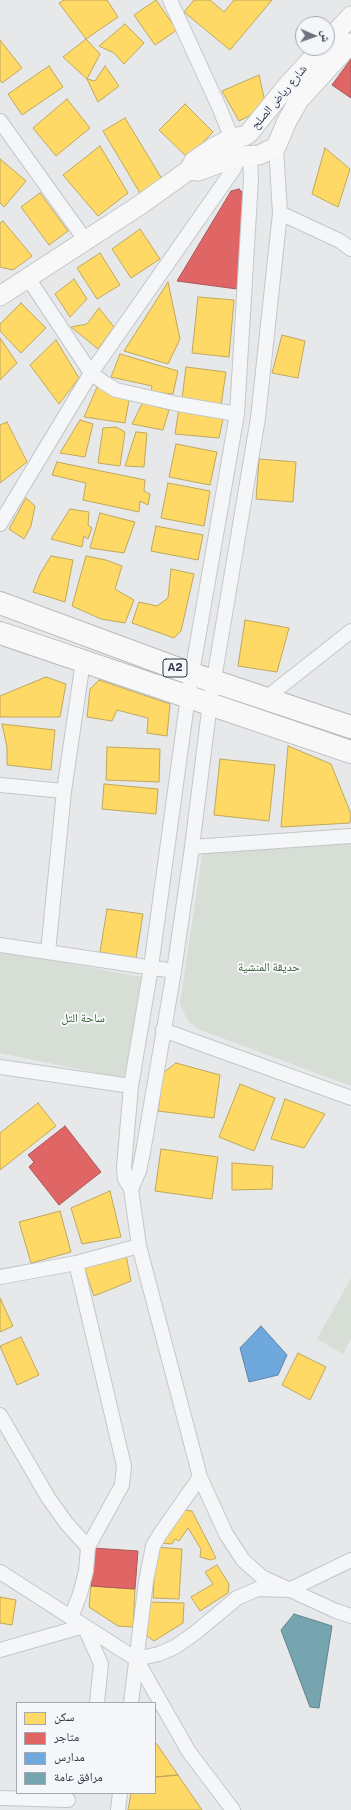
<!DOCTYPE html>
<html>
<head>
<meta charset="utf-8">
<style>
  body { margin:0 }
  #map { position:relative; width:351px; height:1810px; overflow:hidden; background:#e6e8ea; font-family:"Public Sans","Noto Naskh Arabic",sans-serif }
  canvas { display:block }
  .legend { position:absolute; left:16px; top:1702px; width:140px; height:92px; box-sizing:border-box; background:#f4f6f9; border:1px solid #a4a8b1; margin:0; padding:5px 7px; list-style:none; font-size:12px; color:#2b3445 }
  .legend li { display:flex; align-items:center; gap:8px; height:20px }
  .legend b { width:20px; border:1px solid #a4a8b1 }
  .north { position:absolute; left:295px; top:16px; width:40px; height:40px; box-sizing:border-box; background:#f4f6f9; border:1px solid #a4a8b1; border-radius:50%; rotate:92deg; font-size:11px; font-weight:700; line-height:16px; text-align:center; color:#2b3445 }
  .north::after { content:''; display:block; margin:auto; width:14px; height:18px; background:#6c737f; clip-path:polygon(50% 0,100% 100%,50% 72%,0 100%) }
</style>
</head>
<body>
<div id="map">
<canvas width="351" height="1810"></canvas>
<ul class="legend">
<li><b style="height:11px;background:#ffd966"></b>سكن</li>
<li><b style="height:11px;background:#e06666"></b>متاجر</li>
<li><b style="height:11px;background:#6fa8dc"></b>مدارس</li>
<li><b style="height:11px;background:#76a5af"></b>مرافق عامة</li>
</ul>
<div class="north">ش</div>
</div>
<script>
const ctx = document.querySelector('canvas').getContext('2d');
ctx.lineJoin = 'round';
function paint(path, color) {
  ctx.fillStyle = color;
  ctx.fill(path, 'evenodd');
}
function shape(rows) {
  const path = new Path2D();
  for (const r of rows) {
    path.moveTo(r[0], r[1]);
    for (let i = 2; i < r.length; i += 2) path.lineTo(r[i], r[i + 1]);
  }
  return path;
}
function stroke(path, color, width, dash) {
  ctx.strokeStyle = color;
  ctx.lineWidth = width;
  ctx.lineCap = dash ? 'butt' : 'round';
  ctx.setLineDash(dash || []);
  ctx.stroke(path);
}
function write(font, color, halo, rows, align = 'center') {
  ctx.font = font + ' "Public Sans","Noto Naskh Arabic",sans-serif';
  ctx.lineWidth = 4;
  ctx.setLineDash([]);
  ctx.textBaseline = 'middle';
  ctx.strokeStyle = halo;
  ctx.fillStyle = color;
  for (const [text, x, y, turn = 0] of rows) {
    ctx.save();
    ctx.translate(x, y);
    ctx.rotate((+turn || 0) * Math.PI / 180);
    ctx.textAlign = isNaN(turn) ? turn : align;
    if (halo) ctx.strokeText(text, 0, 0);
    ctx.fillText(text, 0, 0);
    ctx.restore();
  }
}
paint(shape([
  [351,838,351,1086,198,1029,188,1021,180,1004,203,849],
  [0,951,142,977,127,1079,0,1053],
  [351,1278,351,1339,343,1354,317,1339]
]), '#d6ded6');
const homes = shape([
  [64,0,107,0,118,17,86,39,59,3,64,0],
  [156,0,177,30,155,45,134,15,156,0],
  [194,0,210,0,224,12,234,0,272,0,230,50,184,12,194,0],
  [125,24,144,43,124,64,114,53,99,46,125,24],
  [86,39,100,54,87,79,63,57,86,39],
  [0,40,22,68,2,83,0,80,0,40],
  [49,66,63,87,22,115,8,94,49,66],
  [105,66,119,86,98,102,87,79,95,81,105,66],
  [259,75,265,102,255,113,239,121,222,91,259,75],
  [67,99,90,128,56,156,33,128,67,99],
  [185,104,213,132,188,158,159,130,185,104],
  [125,118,162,179,140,193,103,131,125,118],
  [100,146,128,193,98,216,63,175,100,146],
  [325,148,350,169,338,207,312,194,325,148],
  [0,159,26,181,4,207,0,203,0,159],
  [40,193,68,231,49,245,21,207,40,193],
  [3,221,32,256,13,270,0,267,0,223,3,221],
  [140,229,160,259,131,278,112,249,140,229],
  [100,253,120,285,97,299,77,268,100,253],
  [74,279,87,299,70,317,55,294,74,279],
  [168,282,180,339,168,364,124,351,168,282],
  [198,297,234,300,229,357,192,353,198,297],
  [21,303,46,328,21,353,0,331,0,324,21,303],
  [99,308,114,327,98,349,71,327,87,324,99,308],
  [282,335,305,341,298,378,272,373,282,335],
  [0,338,17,363,0,380,0,338],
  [56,340,79,378,59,404,30,365,56,340],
  [120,354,178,371,173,394,151,392,152,386,111,377,120,354],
  [186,367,226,372,221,405,182,399,186,367],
  [98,385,129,400,125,423,84,417,98,385],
  [143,402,169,410,163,430,132,424,143,402],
  [179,408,223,419,219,438,175,434,179,408],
  [80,420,93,424,85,457,60,453,80,420],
  [7,422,27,462,0,483,0,425,7,422],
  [116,427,125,432,120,466,98,463,103,428,116,427],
  [136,432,147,433,144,467,125,466,136,432],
  [176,444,217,452,210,485,169,477,176,444],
  [259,459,296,462,293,502,256,499,259,459],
  [57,462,145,480,144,491,150,494,148,505,140,501,139,512,83,500,86,483,52,475,57,462],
  [168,483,210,491,204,526,161,518,168,483],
  [26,498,35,506,31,526,24,539,9,529,26,498],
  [70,509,89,512,88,525,92,528,88,539,84,536,82,547,51,539,70,509],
  [100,513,135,522,124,553,90,548,100,513],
  [156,526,203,535,198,560,151,551,156,526],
  [51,556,73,560,65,602,33,592,40,574,51,556],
  [86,556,106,560,122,566,115,589,134,600,125,623,101,619,72,606,86,556],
  [171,569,194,574,181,631,174,638,132,623,139,602,157,606,168,598,171,569],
  [245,620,289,628,277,672,238,666,245,620],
  [46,677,66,684,60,717,0,717,0,696,46,677],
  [99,680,170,704,167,736,147,733,148,718,117,710,112,721,87,717,90,689,99,680],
  [2,724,55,730,51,770,7,765,7,747,2,724],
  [288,746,331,764,351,814,350,823,281,827,288,746],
  [107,747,160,749,159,782,106,780,107,747],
  [220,759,275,765,269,821,214,815,220,759],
  [104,784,158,789,156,814,102,809,104,784],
  [107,909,143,914,136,958,100,952,107,909],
  [176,1063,220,1075,214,1118,158,1111,163,1073,176,1063],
  [240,1084,275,1098,254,1151,219,1137,240,1084],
  [285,1099,325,1114,304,1148,271,1139,285,1099],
  [38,1103,56,1126,0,1170,0,1133,38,1103],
  [161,1149,218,1157,212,1199,155,1191,161,1149],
  [232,1163,273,1166,272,1189,232,1190,232,1163],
  [110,1191,121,1237,82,1244,71,1208,110,1191],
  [60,1211,71,1252,31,1263,19,1222,60,1211],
  [126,1255,131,1281,94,1296,84,1267,126,1255],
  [0,1298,13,1326,0,1332,0,1298],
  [21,1337,39,1375,17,1385,0,1346,21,1337],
  [298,1353,326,1367,310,1400,282,1385,298,1353],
  [184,1510,192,1511,216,1558,211,1560,200,1557,201,1549,188,1528,179,1541,175,1539,172,1544,159,1543,184,1510],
  [156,1547,182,1549,179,1599,153,1598,156,1547],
  [217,1565,229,1584,228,1593,200,1611,191,1597,213,1584,205,1572,217,1565],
  [91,1586,135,1589,133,1627,118,1626,89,1607,91,1586],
  [0,1597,16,1600,12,1625,0,1623,0,1597],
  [149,1602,184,1603,183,1623,154,1641,147,1636,149,1602],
  [155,1743,156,1743,178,1775,155,1777,155,1743],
  [178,1775,202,1810,128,1810,131,1793,155,1793,155,1777,178,1775]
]);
paint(homes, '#ffd966');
stroke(homes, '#bfa85c', 1);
const shops = shape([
  [351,59,351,98,332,85,351,59],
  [239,189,245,195,245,214,237,289,177,281,231,191,239,189],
  [65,1126,101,1172,59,1205,29,1167,34,1162,28,1155,65,1126],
  [93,1548,138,1551,135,1589,91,1586,93,1548]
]);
paint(shops, '#e06666');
stroke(shops, '#aa575c', 1);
const schools = shape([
  [261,1326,287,1355,278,1375,249,1382,240,1348,261,1326]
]);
paint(schools, '#6fa8dc');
stroke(schools, '#5b85af', 1);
const public = shape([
  [294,1614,332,1626,319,1708,310,1707,281,1630,294,1614]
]);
paint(public, '#76a5af');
stroke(public, '#60838f', 1);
const street = shape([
  [0,121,86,241],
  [250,156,251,179,237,414,188,696,151,967,131,1086,124,1167,125,1179,131,1189,139,1246,200,1477,226,1534,243,1560,262,1577,336,1611,351,1616],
  [280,213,340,241,351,249],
  [28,278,91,373,103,382,116,390,178,404,237,414],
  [0,524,91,373,233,170,238,160,239,156,219,107,170,0],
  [266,698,351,631],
  [0,785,64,791],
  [192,847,351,836],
  [0,945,174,971],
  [48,952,64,791,83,661],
  [163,1030,351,1098],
  [0,1067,131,1086],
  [131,1189,139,1171,143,1152,174,971,192,847,210,703,258,418,280,213,276,147],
  [76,1263,124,1466,122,1485,88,1547],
  [0,1277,76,1263,139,1246],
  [0,1415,49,1499,67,1524,88,1547,86,1571,80,1594,71,1618],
  [0,1572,136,1659,189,1752,233,1810],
  [84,1626,101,1664,97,1703],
  [0,1650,84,1626],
  [136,1659,159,1654,175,1647,195,1633,237,1598,258,1589,289,1590,351,1560],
  [131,1703,146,1581,153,1546,160,1534,200,1477],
  [0,1798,68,1800],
  [118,1810,120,1793]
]);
const secondary = shape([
  [327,42,351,16],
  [189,170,198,171,239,156,259,155,276,147,287,121,299,100,351,43],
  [0,296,140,205,189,170,194,161,213,148,232,138,245,136,249,133,287,86,322,48]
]);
const highway = shape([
  [0,603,192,674,351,727],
  [0,633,351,752]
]);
stroke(street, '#c4c6c8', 16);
stroke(secondary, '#c4c6c8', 21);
stroke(highway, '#b8bbbf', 24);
stroke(street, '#f5f6f7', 14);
stroke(secondary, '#f8f8f8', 19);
stroke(highway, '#f8f8f8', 22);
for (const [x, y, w] of [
  [175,668,24]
]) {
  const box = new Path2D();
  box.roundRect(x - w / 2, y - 9, w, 18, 3);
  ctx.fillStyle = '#f4f6f9';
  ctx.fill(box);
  stroke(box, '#2b3445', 1);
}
write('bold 11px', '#2b3445', null, [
  ["A2",175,668]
]);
write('12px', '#2b3445', '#f4f6f9', [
  ["شارع رياض الصلح",279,97,-50]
]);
write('12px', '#3f6138', '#f4f6f9', [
  ["حديقة المنشية",269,967],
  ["ساحة التل",83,1018]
]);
</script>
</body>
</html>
